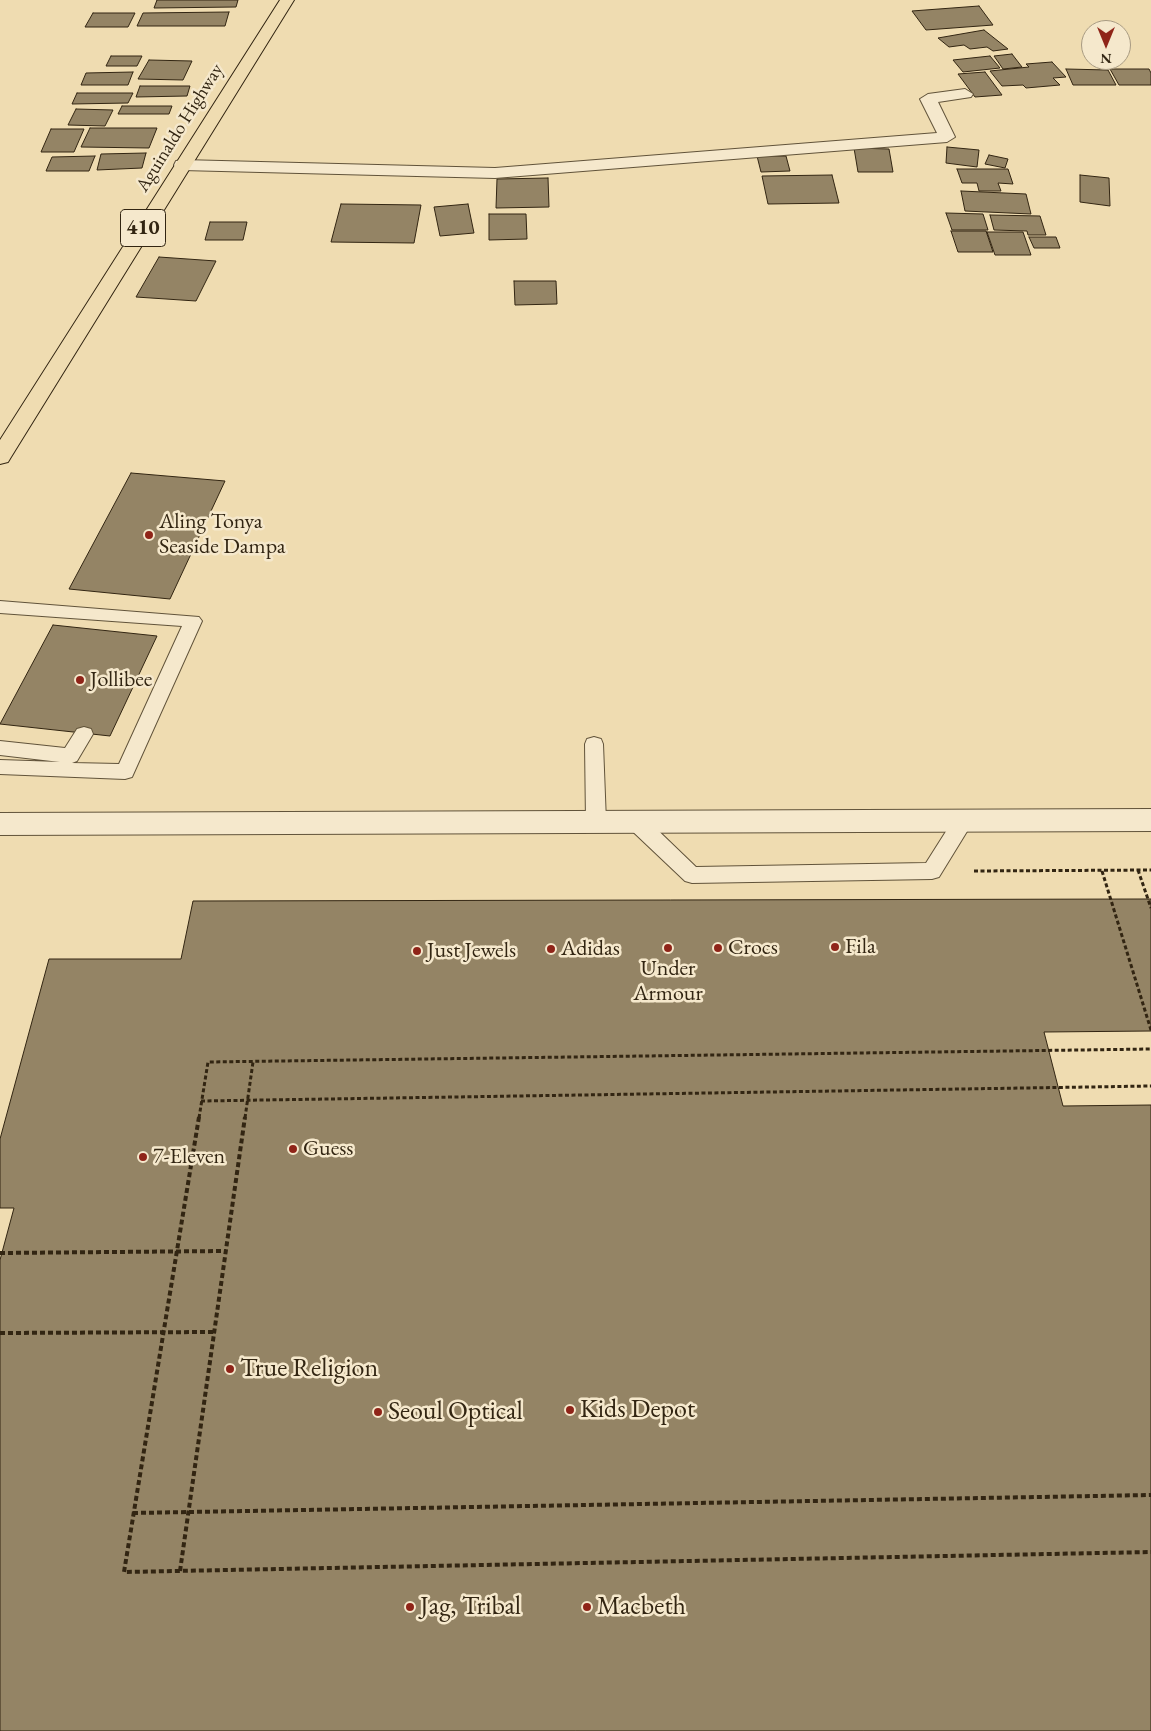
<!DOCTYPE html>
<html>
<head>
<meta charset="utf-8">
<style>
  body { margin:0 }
  #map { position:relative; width:1151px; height:1731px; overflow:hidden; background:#efdcb1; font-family:"EB Garamond",serif }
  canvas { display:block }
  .north { position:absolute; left:1081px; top:20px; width:50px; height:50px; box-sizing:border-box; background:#f5e8cc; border:1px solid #a79a82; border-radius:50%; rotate:180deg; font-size:14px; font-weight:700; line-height:20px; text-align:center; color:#322512 }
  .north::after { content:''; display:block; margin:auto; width:18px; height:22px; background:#8f2418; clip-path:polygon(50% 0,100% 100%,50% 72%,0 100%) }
</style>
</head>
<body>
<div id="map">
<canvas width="1151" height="1731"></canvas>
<div class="north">N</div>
</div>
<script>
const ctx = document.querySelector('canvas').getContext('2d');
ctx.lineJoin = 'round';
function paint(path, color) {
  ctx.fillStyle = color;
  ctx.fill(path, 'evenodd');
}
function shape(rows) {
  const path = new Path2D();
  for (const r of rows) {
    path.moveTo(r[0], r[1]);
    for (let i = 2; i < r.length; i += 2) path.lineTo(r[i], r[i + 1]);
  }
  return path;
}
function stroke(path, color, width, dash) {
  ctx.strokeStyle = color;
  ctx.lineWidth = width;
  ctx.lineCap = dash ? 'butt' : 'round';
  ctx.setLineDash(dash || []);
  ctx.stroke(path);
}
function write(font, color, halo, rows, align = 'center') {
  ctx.font = font + ' "EB Garamond",serif';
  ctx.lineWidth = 5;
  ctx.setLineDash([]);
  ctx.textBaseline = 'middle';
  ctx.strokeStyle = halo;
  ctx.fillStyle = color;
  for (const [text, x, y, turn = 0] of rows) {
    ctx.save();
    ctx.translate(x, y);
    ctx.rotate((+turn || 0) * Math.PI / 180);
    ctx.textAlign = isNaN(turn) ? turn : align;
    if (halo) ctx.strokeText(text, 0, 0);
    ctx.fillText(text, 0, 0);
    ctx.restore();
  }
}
const building = shape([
  [157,0,238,0,236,7,154,8,157,0],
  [979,6,993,25,926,30,912,11,979,6],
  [229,12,225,26,137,26,143,13,229,12],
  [93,13,135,13,128,27,85,27,93,13],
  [984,30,1008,49,993,51,987,47,970,49,964,45,949,47,938,38,984,30],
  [1012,54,1022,67,1003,69,994,56,1012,54],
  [111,56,142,56,137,66,106,66,111,56],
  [990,56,1000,68,963,72,953,60,990,56],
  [149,60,192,61,183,80,138,79,149,60],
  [1052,62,1066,77,1053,78,1060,85,1026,88,1023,85,1002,86,990,71,1029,67,1026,64,1052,62],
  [1066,69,1108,70,1116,85,1073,85,1066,69],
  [1110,69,1149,69,1151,73,1151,85,1119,85,1110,69],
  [133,72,128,85,81,85,86,73,133,72],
  [985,72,1002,95,975,97,958,74,985,72],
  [140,86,190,86,187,96,136,97,140,86],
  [77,93,133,93,128,103,72,104,77,93],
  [122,106,172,106,169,114,118,114,122,106],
  [76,109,113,110,105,126,68,125,76,109],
  [90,128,157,128,149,148,81,147,90,128],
  [51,129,84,129,74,152,41,152,51,129],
  [947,147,979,150,977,167,946,163,947,147],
  [854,148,889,149,893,172,858,172,854,148],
  [146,153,142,168,97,170,101,154,146,153],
  [989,155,1008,159,1005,168,985,164,989,155],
  [95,156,89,171,46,171,52,157,95,156],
  [757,156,786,156,790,171,761,172,757,156],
  [957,169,1008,169,1013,184,998,183,1001,191,979,191,977,183,962,183,957,169],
  [832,175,839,203,768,204,762,176,832,175],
  [1080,175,1109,178,1110,206,1080,202,1080,175],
  [548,178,549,207,496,208,497,179,548,178],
  [961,191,1026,194,1031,214,965,211,961,191],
  [341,204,421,205,414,243,331,242,341,204],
  [468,204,474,233,440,236,434,207,468,204],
  [946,213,983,214,988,230,952,230,946,213],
  [489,214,526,214,527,239,489,240,489,214],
  [990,215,1040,216,1046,235,1028,235,1027,231,994,230,990,215],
  [210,222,247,222,243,240,205,240,210,222],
  [951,231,986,231,993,252,958,252,951,231],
  [987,232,1023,232,1031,255,995,255,987,232],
  [1029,237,1056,237,1060,248,1034,248,1029,237],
  [159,257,216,261,196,301,136,297,159,257],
  [514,281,556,281,557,304,515,305,514,281],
  [131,473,225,481,170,599,69,589,131,473],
  [53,625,157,636,110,736,0,724,53,625],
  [1148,899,1151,899,1151,1031,1044,1032,1063,1106,1151,1105,1151,1731,0,1731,0,1260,14,1208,0,1208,0,1139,49,959,181,959,193,901,1148,899]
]);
paint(building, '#948465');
stroke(building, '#322512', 1);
const service = shape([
  [0,601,199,617,202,621,132,777,125,779,0,774,0,760,60,762,0,755,0,741,65,748,77,729,84,727,91,729,93,734,77,761,72,763,119,764,182,626,0,613,0,601],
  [594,737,601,739,603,744,606,822,603,828,596,830,589,828,586,822,585,744,587,739,594,737],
  [964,812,971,814,974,820,939,877,932,879,692,883,685,881,628,827,625,821,628,815,635,813,642,815,696,867,926,863,957,814,964,812]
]);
const minor = shape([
  [965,89,973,94,971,97,938,102,955,137,947,142,495,178,182,170,176,169,174,165,176,161,182,160,495,168,937,133,920,99,928,94,965,89],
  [1151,809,1151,831,0,835,0,813,1151,809]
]);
const primary = shape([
  [280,0,294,0,11,457,8,462,0,464,0,440,280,0]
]);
stroke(service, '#61533a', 2);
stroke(minor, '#61533a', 2);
stroke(primary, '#322512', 2);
stroke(shape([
  [1138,870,1151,908],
  [974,871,1151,870],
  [1102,871,1151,1030],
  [201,1101,1151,1086],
  [199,1118,208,1062,1151,1049],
  [245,1118,253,1062]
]), '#322512', 3, [4, 2.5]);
stroke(shape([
  [199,1117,124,1572,1151,1552],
  [0,1253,226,1251],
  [0,1333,214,1332],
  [133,1513,1151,1495],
  [180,1571,245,1117]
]), '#322512', 4, [5, 3]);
paint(service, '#f5e8cc');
paint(minor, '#f5e8cc');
paint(primary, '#efdcb1');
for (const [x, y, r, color] of [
  [149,535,5,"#8f2418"],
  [80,680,5,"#8f2418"],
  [835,947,5,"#8f2418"],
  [668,948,5,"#8f2418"],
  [718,948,5,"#8f2418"],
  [551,949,5,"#8f2418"],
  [417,951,5,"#8f2418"],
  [293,1149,5,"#8f2418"],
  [143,1157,5,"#8f2418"],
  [230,1369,5,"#8f2418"],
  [570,1410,5,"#8f2418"],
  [378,1412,5,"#8f2418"],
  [410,1607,5,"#8f2418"],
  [587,1607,5,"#8f2418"]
]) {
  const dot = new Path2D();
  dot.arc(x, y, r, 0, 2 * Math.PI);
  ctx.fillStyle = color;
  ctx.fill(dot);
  stroke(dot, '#f5e8cc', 2);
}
write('19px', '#322512', '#f5e8cc', [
  ["Aguinaldo Highway",180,128,-58]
]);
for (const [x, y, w] of [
  [143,228,45]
]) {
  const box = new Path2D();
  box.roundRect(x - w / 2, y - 18.5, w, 37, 4);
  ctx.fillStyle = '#f5e8cc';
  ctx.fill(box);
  stroke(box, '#322512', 1);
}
write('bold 21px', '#322512', null, [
  ["410",143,228]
]);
write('22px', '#322512', '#f5e8cc', [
  ["Aling Tonya",159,522],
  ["Seaside Dampa",159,547],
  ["Jollibee",90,680],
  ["Fila",845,947],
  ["Crocs",728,948],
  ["Adidas",561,949],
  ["Just Jewels",427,951],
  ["Under",668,969,"center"],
  ["Armour",668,994,"center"],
  ["Guess",303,1149],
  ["7-Eleven",153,1157]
], 'left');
write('26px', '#322512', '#f5e8cc', [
  ["True Religion",240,1369],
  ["Kids Depot",580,1410],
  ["Seoul Optical",388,1412],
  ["Jag, Tribal",420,1607],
  ["Macbeth",597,1607]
], 'left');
</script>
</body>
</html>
